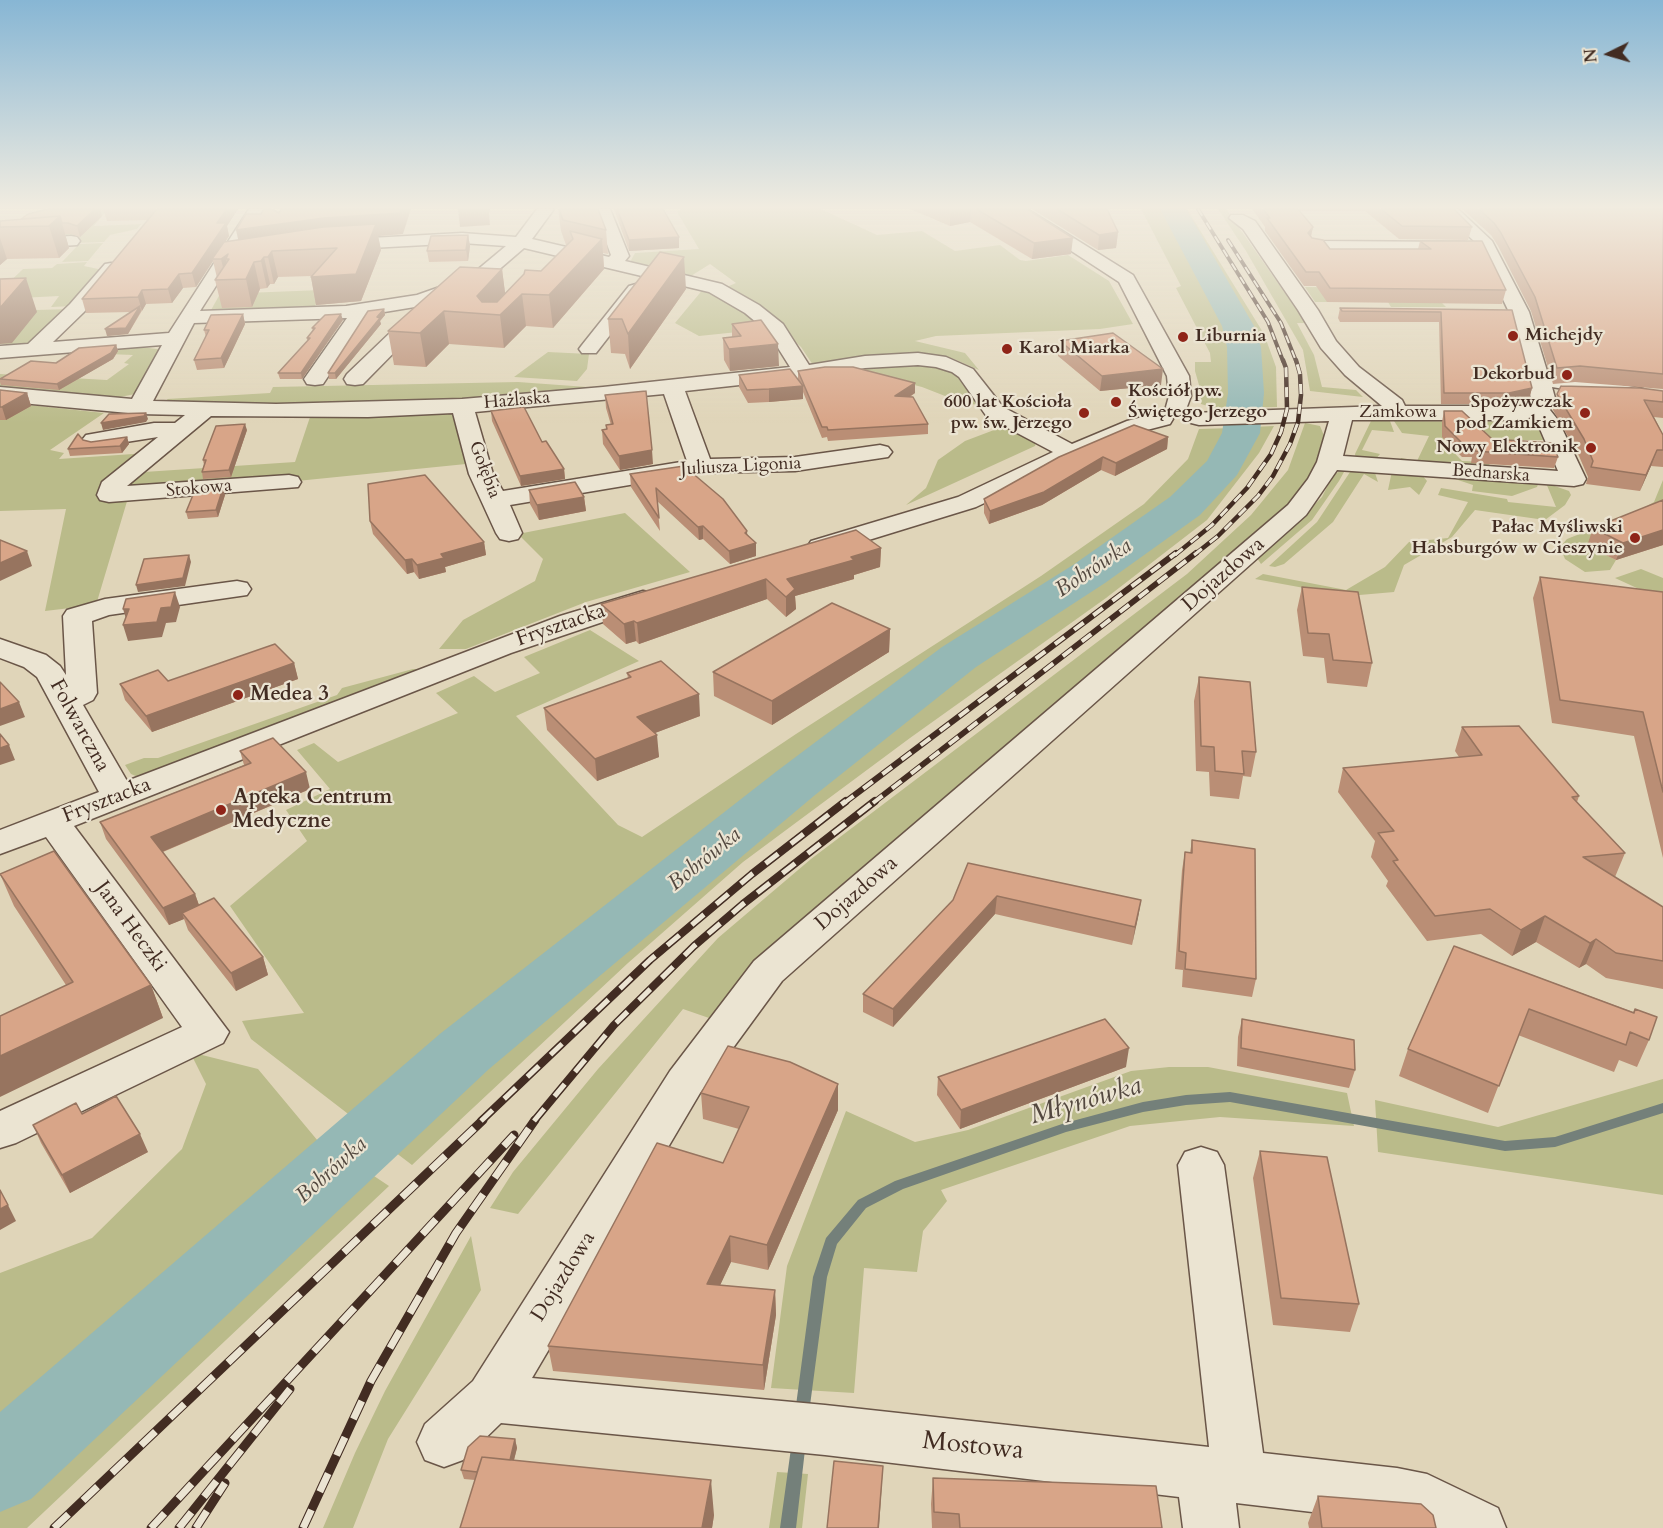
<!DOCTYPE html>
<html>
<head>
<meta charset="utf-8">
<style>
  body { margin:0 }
  #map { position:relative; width:1663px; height:1528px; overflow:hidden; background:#e0d5b9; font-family:Cardo,serif }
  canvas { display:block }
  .north { position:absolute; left:1579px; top:24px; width:60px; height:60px; -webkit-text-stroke:4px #ebe4d2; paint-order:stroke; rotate:265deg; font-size:16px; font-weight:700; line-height:24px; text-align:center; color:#422c22 }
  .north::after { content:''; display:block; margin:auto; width:21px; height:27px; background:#422c22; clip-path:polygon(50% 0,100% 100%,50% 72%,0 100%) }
</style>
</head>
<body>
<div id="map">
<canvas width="1663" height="1528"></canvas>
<div class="north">N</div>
</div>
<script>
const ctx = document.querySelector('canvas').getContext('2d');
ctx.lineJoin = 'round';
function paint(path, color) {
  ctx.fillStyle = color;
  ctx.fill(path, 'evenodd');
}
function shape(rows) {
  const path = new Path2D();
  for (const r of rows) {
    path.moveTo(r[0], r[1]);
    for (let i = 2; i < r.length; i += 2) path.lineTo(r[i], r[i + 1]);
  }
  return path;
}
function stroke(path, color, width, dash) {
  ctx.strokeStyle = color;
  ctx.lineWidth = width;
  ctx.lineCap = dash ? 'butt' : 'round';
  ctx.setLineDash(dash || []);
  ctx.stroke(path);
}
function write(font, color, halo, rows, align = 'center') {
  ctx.font = font + ' Cardo,serif';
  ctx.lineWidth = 4.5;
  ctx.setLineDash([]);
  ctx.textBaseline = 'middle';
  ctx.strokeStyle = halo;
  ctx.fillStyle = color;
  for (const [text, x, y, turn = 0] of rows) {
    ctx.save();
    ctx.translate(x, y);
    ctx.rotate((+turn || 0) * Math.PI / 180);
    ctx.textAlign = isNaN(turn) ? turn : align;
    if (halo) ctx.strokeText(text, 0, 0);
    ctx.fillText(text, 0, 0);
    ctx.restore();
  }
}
paint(shape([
  [93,209,108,209,94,226,141,224,137,229,110,235,104,242,75,243,80,238,42,239],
  [681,209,821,209,877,235,922,231,955,251,1000,245,1020,260,1026,261,1068,255,1109,281,1133,324,1100,329,936,336,915,341,965,353,979,370,954,359,923,355,813,365,801,347,765,314,722,289,736,283,710,264,691,276,629,264,635,253,699,249,677,212],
  [1141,209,1187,209,1264,334,1276,367,1277,407,1214,408,1201,404,1201,392,1195,371,1195,362,1211,362,1210,353,1176,288,1181,286],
  [1218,209,1226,209,1306,323,1297,323,1314,355,1322,387,1356,390,1363,397,1310,391,1303,350,1246,251],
  [103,243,88,261,62,262,79,244],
  [87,262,84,266,103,270,74,306,51,307,59,296,0,299,0,291,23,269,52,268,57,264],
  [1305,287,1427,288,1446,307,1391,307,1388,302,1315,302],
  [704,288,754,319,767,329,699,336,675,323],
  [321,290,314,309,211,310,220,294],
  [71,309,34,344,0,344,0,311],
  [134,346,164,350,141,392,135,394,110,399,0,388,0,374,107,380,129,364,124,363,133,355,82,353],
  [548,352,589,354,587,369,577,381,514,377],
  [915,363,952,369,977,404,968,405,922,387,849,368],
  [518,382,601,388,482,400,171,406,167,399,270,393,273,387],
  [0,402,104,413,50,450,64,453,59,459,148,453,127,485,144,472,295,462,311,414,443,411,453,413,466,464,128,498,96,605,45,611,66,509,0,511],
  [1371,421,1390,421,1394,432,1372,430,1362,450,1380,454,1376,459,1356,460,1355,454],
  [1394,421,1540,422,1551,440,1442,440,1462,461,1488,462,1492,469,1400,461,1401,458,1417,461,1429,436,1402,433],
  [1305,423,1320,426,1325,438,1310,479,1283,513,770,952,709,1018,683,1009,518,1214,490,1208,513,1172,598,1069,718,938,811,859,1187,574,1251,515,1288,470],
  [1274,426,1259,453,1207,520,1106,598,910,738,743,862,628,963,412,1165,387,1146,479,1053,756,824,897,714,1133,558,1208,497,1236,462,1251,427],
  [1002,427,1036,442,1035,446,906,505,926,488,938,460,965,441],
  [1233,428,1217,464,1123,542,728,814,536,962,356,1120,251,1039,242,1021,304,1013,230,906,307,841,286,810,330,789,297,750,314,743,338,762,458,713,436,693,474,676,495,692,540,673,524,657,590,630,639,661,516,716,618,825,642,837,796,734,1041,576,1144,504,1188,459,1199,429],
  [1352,469,1370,470,1375,473,1378,482,1364,474,1333,522,1284,564,1275,567,1269,566,1317,522],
  [1342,470,1344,472,1339,481,1312,520,1261,564,1257,558,1303,516,1322,497,1333,475],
  [1392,471,1422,475,1427,481,1419,495,1410,487,1388,490],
  [1446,476,1539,482,1537,487,1512,496,1472,491,1473,485],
  [1663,480,1663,516,1602,553,1616,560,1610,570,1585,572,1565,559,1560,547,1567,539,1640,510,1654,502],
  [1546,483,1569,491,1571,495,1565,505,1545,520,1475,510,1452,537,1404,565,1394,592,1348,596,1255,579,1263,574,1346,590,1385,567,1409,542,1448,538,1468,502,1438,495,1441,488,1507,499,1508,502,1556,507],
  [625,513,690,572,586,602,466,649,439,649,463,620,535,581,543,559,518,534],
  [1641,569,1663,578,1663,600,1615,578],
  [413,669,423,669,138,777,131,774,125,765,144,758,158,758,337,695,342,688],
  [190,1052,258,1069,328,1153,0,1441,0,1273,92,1238,182,1149,206,1084],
  [1169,1067,1208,1067,1347,1093,1354,1126,1220,1117,1130,1126,941,1190,947,1201,923,1231,917,1272,864,1268,854,1393,771,1388,787,1266,846,1111,915,1142,968,1130,1131,1071],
  [1663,1079,1663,1195,1378,1152,1375,1100,1498,1127],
  [365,1170,389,1186,27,1528,0,1528,0,1509],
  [471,1236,481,1290,388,1439,353,1528,323,1528,355,1453,385,1391],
  [777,1472,808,1474,802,1528,769,1528]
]), '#babb8a');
paint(shape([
  [1230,1092,1505,1141,1555,1137,1663,1103,1663,1113,1555,1147,1505,1151,1230,1102,1186,1105,1143,1112,1066,1132,903,1189,866,1208,837,1244,827,1277,809,1413,807,1418,802,1420,797,1418,795,1413,813,1277,826,1238,858,1200,895,1181,1065,1123,1143,1102,1186,1095,1230,1092],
  [799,1434,804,1436,806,1441,796,1528,780,1528,792,1441,794,1436,799,1434]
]), '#74807a');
paint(shape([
  [1160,209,1186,209,1254,326,1261,347,1264,393,1260,433,1237,475,1200,515,1105,583,976,667,815,795,489,1069,31,1499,0,1512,0,1412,441,1033,777,771,942,647,1073,565,1170,497,1207,461,1222,433,1228,393,1227,347,1222,326,1160,209]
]), '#95b8b5');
const minor = shape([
  [249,209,265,209,200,311,346,306,417,295,451,283,476,271,506,246,462,243,334,250,328,249,325,245,328,241,334,240,462,233,516,237,537,209,554,209,532,239,609,257,611,255,594,209,610,209,629,256,625,261,722,284,759,305,783,324,809,365,865,356,918,353,946,357,973,369,1003,407,1072,444,1127,421,1162,412,1170,414,1173,419,1170,424,1143,431,1102,447,976,507,820,555,811,553,807,547,811,541,958,497,1053,452,987,417,959,377,952,372,936,367,918,365,865,368,803,378,685,391,710,459,795,457,880,445,888,447,892,452,888,457,795,471,701,473,510,505,522,533,518,539,509,541,500,539,496,533,469,474,453,413,368,417,211,416,127,486,289,475,298,477,301,482,298,487,109,502,100,500,97,495,102,482,158,437,94,447,86,445,82,440,86,435,154,423,175,423,185,415,139,414,0,401,0,387,132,399,162,345,0,358,0,346,28,344,70,304,105,264,111,263,117,264,120,268,117,272,84,312,53,342,169,333,249,209],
  [524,248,709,292,745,313,768,332,790,367,603,387,462,399,276,404,153,401,194,323,347,318,304,379,307,384,315,385,323,384,367,318,366,315,421,306,465,291,488,279,524,248],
  [664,394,687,461,503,491,493,474,475,412,664,394],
  [1007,209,1027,209,1133,275,1189,376,1191,396,1185,412,1177,414,1169,412,1166,407,1169,396,1167,376,1119,282,1007,209],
  [1440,209,1458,209,1492,241,1529,312,1547,371,1562,376,1635,387,1643,389,1646,394,1643,399,1635,401,1552,387,1555,398,1550,410,1558,420,1586,479,1583,484,1574,486,1337,470,1306,515,782,981,700,1093,532,1378,825,1405,1209,1447,1178,1165,1185,1152,1201,1147,1217,1152,1224,1165,1263,1453,1397,1468,1427,1474,1498,1508,1506,1528,1420,1528,1397,1522,1236,1503,1239,1528,1183,1528,1179,1497,825,1455,501,1423,463,1460,444,1467,425,1460,417,1442,425,1424,473,1381,670,1071,754,961,1288,505,1308,479,1317,462,1329,421,1199,425,1191,423,1188,418,1191,413,1382,406,1345,375,1321,348,1298,310,1243,229,1229,218,1231,215,1243,215,1255,221,1318,310,1336,341,1359,367,1402,400,1405,406,1521,406,1532,402,1509,312,1476,243,1440,209],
  [1532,417,1537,422,1558,471,1343,456,1352,420,1521,420,1532,417],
  [71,236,77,237,80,241,77,245,0,250,0,240,71,236],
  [1317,241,1464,242,1470,243,1473,247,1470,251,1464,252,1311,250,1308,246,1311,242,1317,241],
  [636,284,643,286,645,290,596,353,582,353,579,349,582,345,629,286,636,284],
  [423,306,430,308,433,312,430,316,363,384,355,385,347,384,344,379,347,374,416,308,423,306],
  [237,581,247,583,251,589,247,595,109,615,92,621,97,693,93,700,83,705,127,781,560,616,643,591,653,593,657,599,653,605,511,653,74,826,229,1032,223,1043,16,1143,0,1148,0,1111,182,1027,46,837,0,854,0,830,99,792,37,677,24,667,0,658,0,639,46,655,60,666,66,675,63,616,67,610,105,599,237,581]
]);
stroke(minor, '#6a5648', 3);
paint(minor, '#ebe4d2');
const railFar4 = shape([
  [1198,209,1268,322,1283,361],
  [1228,240,1281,323,1296,361]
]);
const railFar3 = shape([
  [1175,555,1212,525,1247,488,1271,454,1281,432,1287,409,1286,368,1283,360],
  [1194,555,1218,536,1258,496,1273,476,1290,444,1298,422,1301,395,1300,374,1296,360]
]);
const railFar2 = shape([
  [844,803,1176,553],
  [873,803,1196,553]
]);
const railFar1 = shape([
  [481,1121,650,960,752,874,846,801],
  [534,1121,614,1025,694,946,743,904,875,801]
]);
const rail = shape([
  [54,1528,483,1120],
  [151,1528,514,1135],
  [179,1528,290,1389],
  [196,1528,225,1483],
  [303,1528,371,1381,456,1233,535,1120]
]);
stroke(railFar4, '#422c22', 4);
stroke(railFar3, '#422c22', 4.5);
stroke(railFar2, '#422c22', 6);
stroke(railFar1, '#422c22', 8);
stroke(rail, '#422c22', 9);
stroke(railFar4, '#ebe4d2', 2, [8]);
stroke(railFar3, '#ebe4d2', 3, [10]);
stroke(railFar2, '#ebe4d2', 4, [12]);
stroke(railFar1, '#ebe4d2', 5, [16]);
stroke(rail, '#ebe4d2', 7, [20]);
paint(shape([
  [103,209,238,209,227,226,229,236,225,242,238,240,279,213,403,234,378,236,381,250,361,301,316,305,311,277,312,276,278,277,274,284,270,284,267,288,260,289,252,307,222,308,215,280,217,278,213,261,196,287,183,288,172,303,146,304,128,334,107,336,131,312,86,313,82,299,148,220,107,221],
  [558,209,598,209,606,230,608,254,603,253,604,269,553,328,526,326,504,348,449,344,426,367,394,365,388,331,502,269,505,294,541,271,567,245,566,245,561,231],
  [614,209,663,209,679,248,629,251],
  [910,209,1027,209,1071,254,1032,259,970,222,950,226],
  [1032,209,1107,209,1118,232,1116,248,1098,250],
  [1252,209,1454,209,1472,227,1468,240,1399,239,1365,211,1300,211,1313,227,1311,237,1312,238,1330,249,1418,249,1420,241,1506,290,1502,304,1327,302,1316,286,1304,286,1265,231,1265,227],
  [1462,209,1663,209,1663,389,1575,382,1553,384,1531,311,1498,246,1491,235],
  [102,216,80,237,71,234,65,234,69,248,59,258,7,259,0,265,0,221],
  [468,235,470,246,468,261,429,262,427,251],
  [686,289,630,369,625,354,611,353,608,319],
  [1340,308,1512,310,1532,388,1529,399,1506,404,1441,404,1439,322,1340,322,1338,318],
  [384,309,385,315,380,321,381,324,336,379,329,379,328,373],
  [243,314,245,324,224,368,197,370,194,360,206,337,204,330],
  [343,320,302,379,280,379,278,373,307,341,307,338,313,331,312,328],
  [732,324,779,366,730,371,724,360,723,338,732,337],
  [1060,341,1161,385,1100,391,1058,356],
  [116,345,118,351,113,359,59,390,1,385,0,382,0,378,56,363],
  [798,371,915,383,915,393,910,397,928,424,928,434,828,441,827,437,822,438,803,392,803,399,769,402,748,403,739,387,739,375,798,380],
  [0,390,27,393,31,406,6,420,0,420],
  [1663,391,1663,418,1654,417,1663,435,1663,467,1651,466,1640,491,1586,484,1588,477,1579,456,1553,410,1557,394],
  [605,395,653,464,620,470,603,444,602,430,606,429,606,425,611,425,606,408],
  [491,411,542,442,564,469,565,479,521,486,492,421],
  [1444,411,1492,439,1558,457,1554,468,1471,463,1472,457,1462,457,1442,437,1442,422],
  [247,430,231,477,203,479,202,472,204,465,203,460],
  [127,437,129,444,122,453,70,456,68,449,83,440,91,442],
  [1168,437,1167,449,1115,476,1101,470,1042,505,989,524,984,513,984,499,1059,457],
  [630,474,748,535,756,556,730,564,703,539,699,540,657,501,660,531,631,487],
  [529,490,584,497,586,511,539,520,530,504],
  [225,495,218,517,188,519,186,512],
  [1663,500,1663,545,1616,560,1587,546,1593,528],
  [370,521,484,542,486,555,445,567,446,572,419,579,414,572,407,574,373,534],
  [881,548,880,567,854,575,854,579,795,596,796,609,786,617,767,599,639,644,636,641,626,644,603,624,601,604],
  [1540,577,1663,592,1663,858,1634,736,1552,723,1533,598],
  [1302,587,1372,663,1367,687,1327,683,1324,658,1303,656,1297,610],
  [890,629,889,652,772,725,714,696,713,672],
  [294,663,298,679,152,732,125,700,120,684,168,681],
  [627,673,700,716,655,733,659,757,597,781,547,730,544,708,628,678],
  [1199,677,1256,752,1251,777,1243,776,1239,799,1210,796,1209,772,1196,771,1194,701],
  [1462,727,1579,796,1577,802,1625,853,1615,877,1663,907,1663,989,1606,978,1586,964,1579,968,1536,942,1512,956,1481,934,1427,941,1386,886,1388,881,1371,857,1375,841,1338,792,1343,768,1459,757,1455,751],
  [240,751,310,789,163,852,195,894,199,905,263,957,268,975,236,991,188,930,184,919,169,925,106,839,100,822,244,765],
  [1192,840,1256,979,1252,997,1182,987,1183,970,1175,969,1182,870,1185,852,1190,853],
  [968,863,1141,900,1132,945,995,914,893,1027,863,1012,863,994,953,900],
  [0,874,151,985,163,1018,66,985,14,906],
  [1454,946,1633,1012,1635,1009,1649,1040,1637,1067,1619,1060,1614,1072,1518,1035,1488,1113,1399,1076,1408,1049],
  [1242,1019,1355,1070,1349,1088,1237,1066,1238,1037],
  [1126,1067,960,1129,937,1095,938,1077],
  [838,1084,838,1110,768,1270,731,1262,720,1285,775,1290,776,1315,764,1390,553,1371,548,1346,723,1163,739,1129,703,1119,701,1093],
  [82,1114,148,1152,70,1193,41,1143,33,1125],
  [1260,1151,1359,1304,1350,1332,1273,1325,1253,1178],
  [515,1439,517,1448,514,1460,714,1515,712,1528,460,1528,475,1480,464,1479,461,1470],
  [933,1478,1162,1528,932,1528,931,1504],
  [1318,1496,1436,1528,1309,1528,1308,1523]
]), '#ba8e75');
paint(shape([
  [95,209,100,209,102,216,80,237,77,226],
  [227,209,238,209,227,226,229,236,214,259,212,259,213,261,196,287,192,273,217,223],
  [401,209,411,209,403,234,378,236,381,250,361,301,316,305,311,277,372,236,241,252,236,230,324,218],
  [458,209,490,209,489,214,490,225,460,227],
  [958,209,971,209,970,222,950,226,950,211],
  [60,216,69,248,59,258,49,226],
  [1313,227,1310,240,1308,233],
  [1118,232,1116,248,1098,250,1099,235],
  [468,235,470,246,468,261,466,250],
  [679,237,679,248,629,251,629,240],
  [0,238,7,259,0,265],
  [1073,238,1071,254,1032,259,1034,243],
  [602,239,604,269,553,328,549,295],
  [272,251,278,277,274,284,268,257],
  [228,254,229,259,226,259,231,280,226,280,221,259],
  [264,257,270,284,267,288,261,261],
  [684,257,686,289,630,369,628,334],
  [254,262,260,289,252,307,246,279],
  [502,269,506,300,494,314,477,296],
  [179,274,183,288,172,303,168,289],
  [26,278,37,312,12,343,0,344,0,308],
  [142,290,146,304,142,311,138,297],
  [522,294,526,326,504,348,500,315],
  [140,306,141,311,128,334,107,336,105,329],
  [384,309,385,315,380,321,381,324,336,379,335,373],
  [444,311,449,344,426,367,420,333],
  [243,314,245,324,224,368,221,358],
  [341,314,343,320,302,379,301,373],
  [778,344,779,366,730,371,729,349],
  [116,345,118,351,113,359,59,390,57,384],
  [1163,369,1161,385,1100,391,1102,376],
  [915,383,915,393,894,406,895,396],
  [803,386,803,399,769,402,769,389],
  [1532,388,1529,399,1506,404,1509,393],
  [27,393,31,406,6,420,2,407],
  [146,413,148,419,146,422,103,430,101,423],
  [245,424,247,430,231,477,229,470],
  [127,437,129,444,122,453,120,446],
  [1168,437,1167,449,1115,476,1116,463],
  [652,450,653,464,620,470,619,456],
  [1657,450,1651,466,1640,491,1646,475],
  [1103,457,1101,470,1042,505,989,524,990,511],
  [564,469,565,479,521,486,520,476],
  [223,488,225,495,218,517,216,510],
  [584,497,586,511,539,520,537,505],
  [703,526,703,539,699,540,698,527],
  [1663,530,1663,545,1616,560,1623,543],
  [747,531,748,544,756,543,756,556,730,564,729,551],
  [484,542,486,555,445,567,446,572,419,579,417,565,441,554],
  [881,548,880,567,854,575,854,579,795,596,796,609,786,617,786,597,787,579,851,557],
  [27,551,32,566,0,581,0,563],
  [189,555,191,562,185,586,138,592,136,585],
  [412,559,414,572,407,574,405,560],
  [766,579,767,599,639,644,637,623],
  [175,592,180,607,176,622,166,623,162,637,128,641,123,625,161,608],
  [123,609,129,609,128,625],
  [634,621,636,641,626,644,624,624],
  [890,629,889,652,772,725,772,701],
  [294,663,298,679,152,732,146,716],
  [699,694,700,716,639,739,637,717],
  [19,702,25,717,0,726,0,709],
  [657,735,659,757,597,781,595,759],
  [9,745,15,760,0,765,0,748],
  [306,772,310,789,157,854,151,837],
  [195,894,201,911,182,913,184,919,169,925,163,908],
  [997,896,995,914,893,1027,893,1009],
  [1141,900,1138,918,1132,945,1135,927],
  [1545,916,1536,942,1512,956,1521,930],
  [1596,939,1586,964,1579,968,1590,943],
  [263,957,268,975,236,991,231,973],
  [151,985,163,1018,0,1097,0,1056],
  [1129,1048,1126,1067,960,1129,961,1110],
  [838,1084,838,1110,768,1270,767,1245],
  [140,1134,148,1152,70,1193,62,1175],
  [8,1205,16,1221,0,1230,0,1209],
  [730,1236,731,1262,709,1309,707,1284],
  [775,1290,776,1315,764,1390,763,1365],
  [515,1439,517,1448,508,1483,506,1474],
  [883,1466,879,1528,878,1528],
  [711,1480,714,1515,712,1528,702,1528]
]), '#97745f');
const building = shape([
  [48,209,95,209,77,226,68,223,62,223,60,216,21,219,28,214,48,209],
  [157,209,227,209,217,223,226,223,192,273,179,274,168,289,142,290,138,297,82,299,157,209],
  [264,209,272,209,279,213,281,209,401,209,400,213,324,218,236,230,246,214,261,214,264,209],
  [559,209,598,209,606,230,563,220,559,209],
  [617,209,663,209,679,237,629,240,617,209],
  [976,209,1027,209,1073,238,1034,243,976,209],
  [1057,209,1107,209,1118,232,1099,235,1057,209],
  [1263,209,1298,209,1313,227,1308,233,1312,238,1323,240,1330,249,1431,249,1420,241,1482,241,1506,290,1330,288,1319,272,1306,272,1267,218,1270,218,1263,209],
  [1381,209,1454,209,1472,227,1402,226,1381,209],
  [1479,209,1663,209,1663,374,1580,366,1557,368,1535,297,1501,233,1494,223,1479,209],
  [60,216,49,226,0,227,0,221,60,216],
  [376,224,356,274,311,277,337,248,272,251,268,257,264,257,261,261,254,262,246,279,215,280,229,259,226,259,228,254,221,259,212,259,224,242,323,227,376,224],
  [570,231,602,239,549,295,522,294,500,315,444,311,420,333,388,331,460,267,502,269,477,296,482,302,497,302,524,274,525,270,541,271,573,239,570,231],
  [468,235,466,250,427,251,431,236,468,235],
  [660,252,684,257,628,334,622,319,608,319,660,252],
  [26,278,0,308,0,279,26,278],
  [140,306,126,328,105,329,140,306],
  [1340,308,1512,310,1532,388,1509,393,1444,393,1441,312,1342,311,1340,308],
  [384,309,377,317,380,318,335,373,328,373,368,311,384,309],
  [243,314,221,358,194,360,209,330,204,330,211,315,243,314],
  [341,314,301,373,278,373,310,338,307,338,315,328,312,328,325,315,341,314],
  [761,320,778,344,729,349,723,338,741,336,732,324,761,320],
  [1113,333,1163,369,1102,376,1060,341,1113,333],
  [116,345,111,353,57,384,0,379,31,361,56,363,79,348,116,345],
  [825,367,853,367,915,383,895,396,913,397,928,424,828,430,827,427,822,427,798,371,825,367],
  [790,369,803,386,769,389,747,390,739,375,790,369],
  [1561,386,1640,388,1663,391,1663,402,1644,400,1663,435,1663,450,1657,450,1646,475,1591,467,1593,461,1584,439,1557,394,1561,386],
  [0,390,27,393,2,407,0,407,0,390],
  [646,391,652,450,619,456,602,430,607,429,606,425,613,424,605,395,646,391],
  [524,407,542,442,546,441,564,469,520,476,491,411,524,407],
  [1444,411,1462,411,1492,439,1552,443,1558,457,1475,451,1475,446,1465,446,1445,426,1444,411],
  [146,413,144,416,101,423,109,414,146,413],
  [245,424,229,470,202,472,206,460,203,460,216,426,245,424],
  [1134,425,1168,437,1116,463,1103,457,1044,492,990,511,984,499,1059,457,1134,425],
  [78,434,83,440,91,442,127,437,120,446,68,449,78,434],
  [684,466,723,499,747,531,745,533,756,543,729,551,703,526,698,527,656,488,659,518,630,474,684,466],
  [425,475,484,542,441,554,444,558,417,565,412,559,405,560,370,521,368,484,425,475],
  [575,482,584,497,537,505,529,490,575,482],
  [223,488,216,510,186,512,195,490,223,488],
  [1663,500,1663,530,1623,543,1593,528,1663,500],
  [856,530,881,548,851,557,854,560,787,579,795,589,786,597,766,579,637,623,634,621,624,624,601,604,856,530],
  [0,540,27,551,0,563,0,540],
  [189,555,183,578,136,585,144,559,189,555],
  [1540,577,1663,592,1663,792,1643,712,1560,700,1540,577],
  [1302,587,1358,592,1372,663,1333,660,1329,634,1308,633,1302,587],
  [175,592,171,607,161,608,157,622,123,625,129,609,123,609,126,599,175,592],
  [832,603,890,629,772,701,713,672,832,603],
  [275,644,294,663,146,716,120,684,158,670,168,681,275,644],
  [661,661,699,694,637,717,657,735,595,759,544,708,631,677,627,673,661,661],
  [1199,677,1250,682,1256,752,1242,751,1244,774,1215,771,1214,747,1201,746,1199,677],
  [0,682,19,702,0,709,0,682],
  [1519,726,1579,796,1572,797,1625,853,1583,857,1663,907,1663,961,1616,953,1596,939,1590,943,1545,916,1521,930,1490,909,1435,916,1393,861,1398,860,1378,833,1394,831,1343,768,1482,755,1462,727,1519,726],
  [0,734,9,745,0,748,0,734],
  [273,738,306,772,151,837,195,894,163,908,100,822,251,763,240,751,273,738],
  [1192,840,1255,849,1256,979,1185,969,1186,953,1179,951,1181,909,1185,852,1192,853,1192,840],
  [54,851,151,985,0,1056,0,1016,73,982,0,874,54,851],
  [968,863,1141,900,1135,927,997,896,893,1009,863,994,953,900,968,863],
  [214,898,263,957,231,973,182,913,214,898],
  [1454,946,1634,1013,1635,1009,1657,1017,1649,1040,1630,1032,1626,1045,1529,1009,1499,1086,1408,1049,1454,946],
  [1105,1019,1129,1048,961,1110,938,1077,1105,1019],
  [1242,1019,1354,1040,1355,1070,1241,1048,1242,1019],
  [728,1046,790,1062,838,1084,767,1245,730,1236,707,1284,775,1290,763,1365,548,1346,657,1143,723,1163,749,1107,701,1093,728,1046],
  [116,1096,140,1134,62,1175,33,1125,76,1103,82,1114,116,1096],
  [1260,1151,1327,1157,1359,1304,1281,1298,1260,1151],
  [0,1190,8,1205,0,1209,0,1190],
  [480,1436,515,1439,510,1460,482,1457,477,1472,461,1470,468,1447,480,1436],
  [482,1457,711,1480,702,1528,460,1528,482,1457],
  [834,1461,883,1466,878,1528,827,1528,834,1461],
  [933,1478,1156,1486,1162,1528,960,1528,959,1514,934,1512,933,1478],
  [1318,1496,1421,1504,1433,1515,1436,1528,1322,1528,1318,1496]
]);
paint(building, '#d8a588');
stroke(building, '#97745f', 1.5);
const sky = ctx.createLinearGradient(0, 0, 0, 423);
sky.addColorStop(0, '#87b6d4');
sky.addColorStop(0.49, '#f1ece0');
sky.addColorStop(1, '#f1ece000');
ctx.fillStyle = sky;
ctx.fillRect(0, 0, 1663, 423);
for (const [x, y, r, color] of [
  [1513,336,6,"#8f2418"],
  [1183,337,6,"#8f2418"],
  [1007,349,6,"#8f2418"],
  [1567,375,6,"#8f2418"],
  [1116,402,6,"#8f2418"],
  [1084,413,6,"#8f2418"],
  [1585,413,6,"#8f2418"],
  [1591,448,6,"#8f2418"],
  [1635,538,6,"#8f2418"],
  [238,695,6,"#8f2418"],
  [221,810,6,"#8f2418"]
]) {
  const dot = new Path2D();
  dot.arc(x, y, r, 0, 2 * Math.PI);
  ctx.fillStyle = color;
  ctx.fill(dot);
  stroke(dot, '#ebe4d2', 2);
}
write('bold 18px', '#422c22', '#ebe4d2', [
  ["Michejdy",1525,336,"left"],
  ["Liburnia",1195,337,"left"],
  ["Karol Miarka",1019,349,"left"],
  ["Dekorbud",1555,375],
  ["Kościół pw.",1128,392,"left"],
  ["Świętego Jerzego",1128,413,"left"],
  ["600 lat Kościoła",1072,403],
  ["pw. św. Jerzego",1072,424],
  ["Spożywczak",1573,403],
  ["pod Zamkiem",1573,424],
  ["Nowy Elektronik",1579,448],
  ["Pałac Myśliwski",1623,528],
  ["Habsburgów w Cieszynie",1623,549]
], 'right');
write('18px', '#422c22', '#ebe4d2', [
  ["Hażlaska",517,401,-5],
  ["Zamkowa",1398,413],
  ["Juliusza Ligonia",741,467,-3],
  ["Gołębia",484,470,69],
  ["Bednarska",1491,474,4],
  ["Stokowa",199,489,-5]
]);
write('21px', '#422c22', '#ebe4d2', [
  ["Dojazdowa",1224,575,-41],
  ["Frysztacka",561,626,-19],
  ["Folwarczna",79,726,61],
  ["Frysztacka",107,801,-21],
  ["Dojazdowa",857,894,-41],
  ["Jana Heczki",130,927,54],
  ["Dojazdowa",564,1277,-58]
]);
write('bold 21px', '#422c22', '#ebe4d2', [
  ["Medea 3",250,695],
  ["Apteka Centrum",233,798],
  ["Medyczne",233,822]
], 'left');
write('italic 22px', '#53483f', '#ebe4d2', [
  ["Bobrówka",1094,569,-34],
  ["Bobrówka",705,860,-39],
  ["Bobrówka",332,1171,-42]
]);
write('26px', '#422c22', '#ebe4d2', [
  ["Mostowa",973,1447,6]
]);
write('italic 27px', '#53483f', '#ebe4d2', [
  ["Młynówka",1086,1102,-16]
]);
</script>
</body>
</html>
